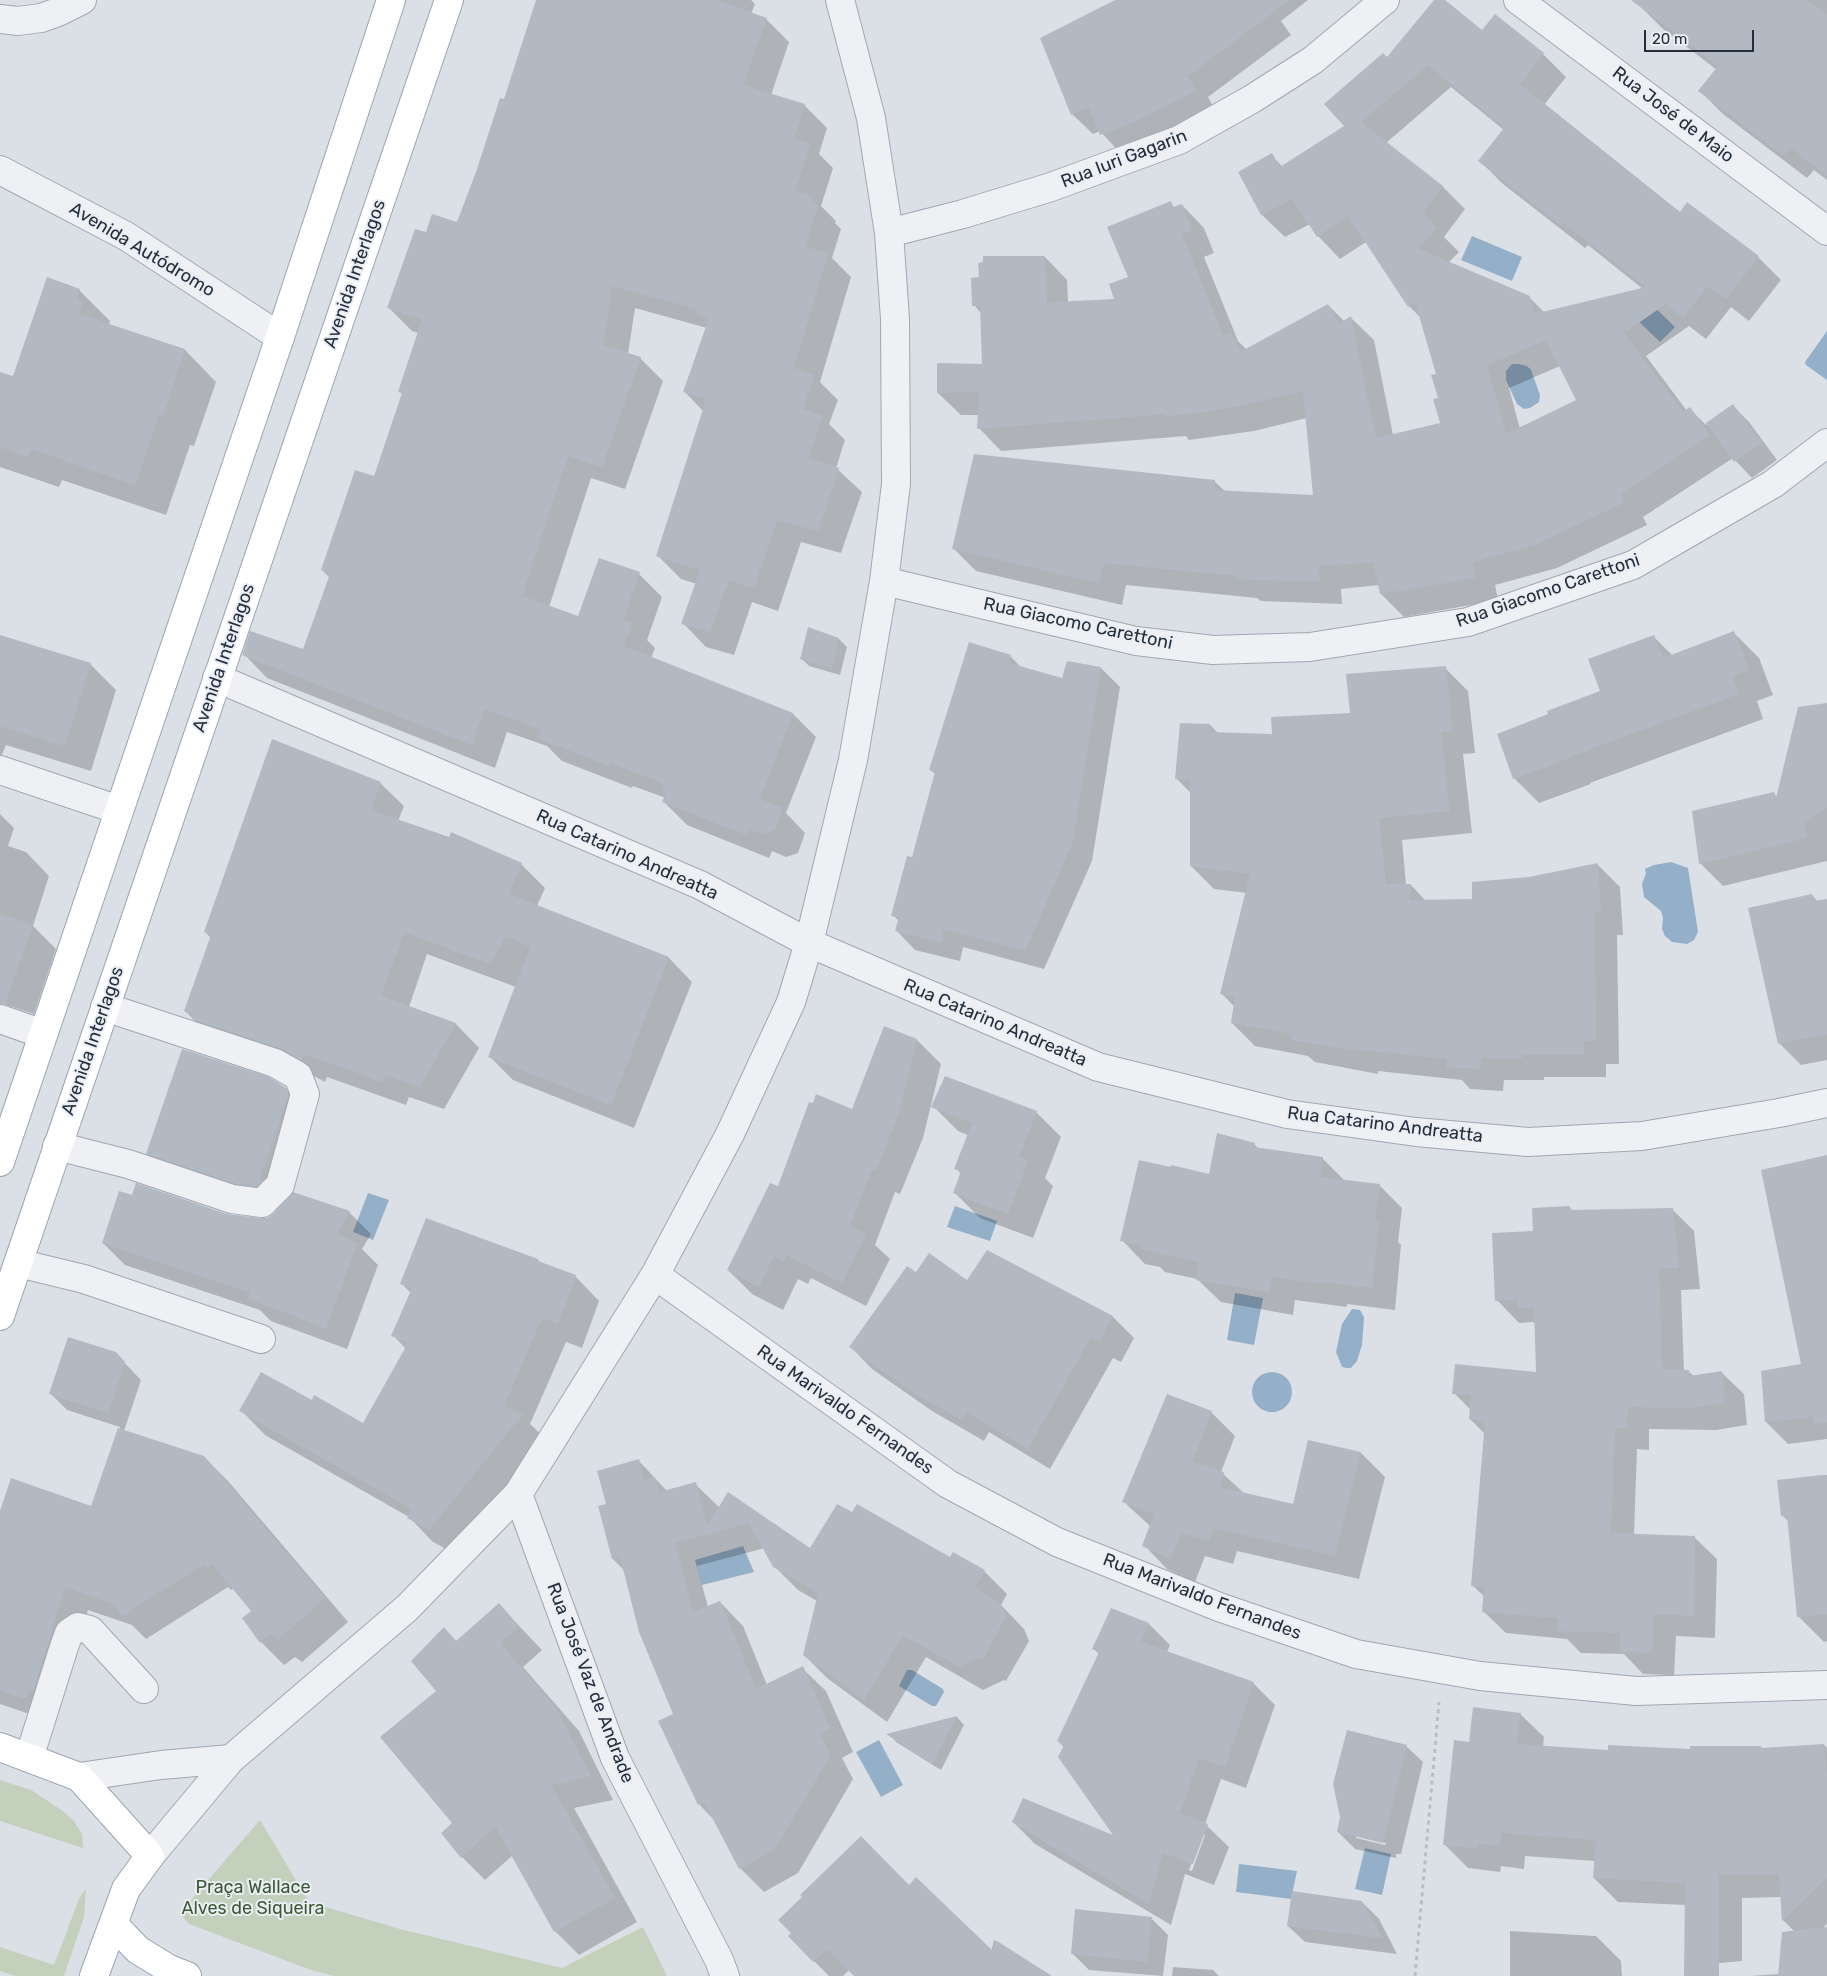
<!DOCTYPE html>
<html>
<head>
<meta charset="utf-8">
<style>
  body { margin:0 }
  #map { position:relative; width:1827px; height:1976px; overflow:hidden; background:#dbe0e6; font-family:Rubik,sans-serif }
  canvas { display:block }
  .scale { position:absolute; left:1644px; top:30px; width:110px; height:22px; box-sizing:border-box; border:2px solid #252e3c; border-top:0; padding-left:6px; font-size:15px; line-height:18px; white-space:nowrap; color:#252e3c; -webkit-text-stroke:4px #eaeef4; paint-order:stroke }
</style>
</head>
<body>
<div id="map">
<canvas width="1827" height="1976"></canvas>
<div class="scale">20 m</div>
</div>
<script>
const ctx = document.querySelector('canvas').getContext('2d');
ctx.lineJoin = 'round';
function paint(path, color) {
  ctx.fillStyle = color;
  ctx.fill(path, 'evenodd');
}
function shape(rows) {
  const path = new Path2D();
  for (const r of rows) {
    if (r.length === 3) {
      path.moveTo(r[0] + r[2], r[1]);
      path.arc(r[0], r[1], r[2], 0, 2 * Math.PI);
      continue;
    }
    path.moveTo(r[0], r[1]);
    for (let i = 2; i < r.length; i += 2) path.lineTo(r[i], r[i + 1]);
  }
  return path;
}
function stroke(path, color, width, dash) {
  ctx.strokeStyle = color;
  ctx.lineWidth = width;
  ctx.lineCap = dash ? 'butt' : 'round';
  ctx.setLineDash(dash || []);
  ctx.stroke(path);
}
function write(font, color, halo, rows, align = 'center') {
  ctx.font = font + ' Rubik,sans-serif';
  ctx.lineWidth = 4;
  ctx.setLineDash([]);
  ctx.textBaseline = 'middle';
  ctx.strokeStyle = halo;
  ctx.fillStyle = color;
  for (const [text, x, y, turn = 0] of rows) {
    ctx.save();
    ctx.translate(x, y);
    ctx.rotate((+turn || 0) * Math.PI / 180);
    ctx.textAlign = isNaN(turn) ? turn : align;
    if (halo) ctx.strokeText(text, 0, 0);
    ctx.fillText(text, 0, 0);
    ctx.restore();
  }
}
paint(shape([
  [0,1780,31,1790,63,1811,74,1821,82,1834,83,1848,0,1821],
  [260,1820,309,1902,400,1929,562,1968,643,1927,667,1976,334,1976,314,1971,189,1924,182,1916,191,1900],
  [86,1888,84,1917,64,1976,15,1976,0,1971,0,1947,54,1965,79,1899]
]), '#c2d0bc');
paint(shape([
  [1472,236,1522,257,1512,281,1461,260],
  [1645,298,1675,327,1660,342,1630,313],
  [1827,331,1827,380,1806,365,1805,362],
  [1512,364,1519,364,1527,366,1531,370,1540,395,1539,402,1530,408,1524,409,1517,404,1506,380,1506,371],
  [1671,862,1688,868,1698,932,1694,940,1687,944,1672,942,1665,936,1662,929,1663,918,1661,911,1644,897,1642,884,1646,873,1645,869,1654,865],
  [368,1193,389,1200,373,1240,353,1232],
  [955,1206,997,1221,990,1241,947,1227],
  [1235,1293,1263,1298,1254,1345,1227,1340],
  [1352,1309,1360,1310,1364,1317,1362,1345,1357,1361,1351,1368,1347,1368,1342,1367,1336,1352,1342,1324],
  [1272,1392,20],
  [743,1546,754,1572,702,1585,695,1560],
  [907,1670,912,1670,943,1689,944,1692,936,1706,932,1706,899,1686],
  [879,1740,903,1785,881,1797,856,1752],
  [1365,1848,1391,1854,1382,1895,1355,1889],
  [1239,1864,1297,1871,1291,1899,1236,1892]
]), '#94afc8');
paint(shape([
  [537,0,751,0,755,4,751,14,766,19,789,42,771,95,804,105,827,128,819,154,833,168,821,206,836,221,835,223,841,229,832,258,851,277,820,382,838,400,829,424,845,440,836,468,862,492,841,553,801,542,778,611,752,602,734,655,706,647,683,623,697,584,681,579,658,556,703,411,685,392,707,328,635,308,628,354,640,358,663,381,625,489,591,478,549,607,579,618,639,574,662,597,647,640,655,648,651,658,793,714,816,737,786,813,805,833,798,853,786,857,772,851,769,858,687,825,664,802,666,798,633,786,632,788,562,761,547,746,507,732,495,768,267,678,244,654,304,651,330,578,322,570,374,478,403,395,399,391,419,333,412,331,389,308,427,234,458,224,505,101],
  [1118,0,1308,0,1281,21,1291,35,1208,97,1216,112,1122,155,1100,131,1093,134,1072,114],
  [1436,0,1443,0,1483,32,1543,54,1566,77,1544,105,1680,214,1688,204,1758,257,1781,280,1749,321,1731,307,1706,339,1689,326,1646,356,1687,411,1690,409,1706,425,1733,406,1749,422,1777,460,1752,478,1733,458,1643,517,1647,525,1557,568,1495,585,1498,600,1404,617,1381,594,1379,585,1341,589,1342,604,1261,601,1257,598,1126,585,1122,605,976,571,953,548,1214,481,1226,492,1314,496,1307,418,1254,431,1189,440,1186,436,1001,451,979,428,979,415,961,415,938,393,983,365,981,313,974,305,1045,257,1067,280,1068,302,1116,300,1170,203,1175,208,1182,205,1204,228,1214,253,1204,257,1238,341,1247,350,1328,305,1345,322,1351,318,1374,340,1393,435,1442,424,1438,375,1421,318,1409,306,1366,242,1340,259,1318,236,1310,224,1285,237,1262,215,1240,172,1271,155,1283,167,1346,126,1387,59],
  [1451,87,1504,130,1480,161,1503,184,1585,248,1588,245,1643,289,1544,312,1529,297,1448,263,1459,252,1444,237,1465,209,1442,186,1386,143],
  [1560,366,1577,401,1520,429,1509,388],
  [1638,0,1827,0,1827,180,1814,170,1807,178,1723,114,1700,91,1717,70,1662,28,1639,5],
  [79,290,110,321,109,325,185,350,216,382,194,446,190,445,166,515,62,480,59,487,0,467,0,373,14,378],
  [1734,633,1759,658,1773,695,1757,701,1763,719,1590,783,1591,784,1539,803,1514,778,1601,692,1653,636,1673,656],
  [0,636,90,664,116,690,91,771,6,745,0,759],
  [839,639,847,647,840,675,809,666,801,658],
  [1010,656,1022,668,1063,680,1101,668,1120,687,1092,861,1044,969,963,947,960,961,915,950,897,931,899,921,893,915,913,858,936,775,931,770],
  [1445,668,1468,691,1475,753,1463,754,1472,833,1402,840,1406,885,1411,885,1426,901,1473,900,1529,878,1597,864,1620,887,1623,935,1617,935,1619,1064,1606,1064,1606,1077,1544,1077,1544,1080,1504,1080,1503,1091,1470,1089,1462,1080,1378,1071,1378,1074,1315,1062,1308,1056,1255,1046,1232,1023,1235,1007,1221,993,1247,893,1214,889,1191,866,1192,794,1177,779,1210,725,1218,733,1273,735,1351,714],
  [1827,704,1827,861,1723,886,1701,864,1693,812,1774,794,1778,798],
  [380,783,404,806,398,821,521,864,545,888,537,906,669,958,692,982,634,1128,513,1080,489,1056,516,987,427,954,409,1007,456,1024,479,1048,444,1109,409,1097,406,1105,327,1077,325,1082,305,1071,217,1042,185,1011,212,939,205,932],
  [0,814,14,828,8,846,26,852,49,876,33,926,56,949,34,1014,0,1003],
  [1812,895,1818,902,1827,900,1827,1060,1801,1065,1780,1044,1750,909],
  [917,1040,941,1064,923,1138,900,1194,895,1192,875,1245,890,1259,866,1306,811,1278,808,1284,798,1279,783,1310,752,1294,728,1270,778,1188,853,1110],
  [285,1088,310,1113,313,1121,284,1204,349,1212,371,1234,362,1249,378,1265,347,1349,271,1321,260,1310,125,1265,103,1243,227,1215,267,1219,278,1210,262,1208,172,1178,147,1153],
  [933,1106,1036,1112,1061,1137,1045,1178,1053,1186,1033,1238,980,1218,955,1193,961,1174,956,1168,968,1135,958,1131],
  [1254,1144,1259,1149,1322,1158,1345,1181,1379,1185,1402,1208,1398,1242,1401,1245,1395,1310,1347,1304,1347,1307,1295,1300,1293,1315,1221,1302,1197,1279,1165,1272,1160,1267,1145,1264,1122,1240],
  [1827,1156,1827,1439,1788,1444,1766,1422,1803,1365],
  [1569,1207,1573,1211,1672,1209,1694,1231,1700,1289,1681,1290,1684,1371,1688,1371,1694,1376,1721,1372,1744,1394,1747,1425,1716,1430,1649,1429,1649,1450,1637,1449,1634,1535,1694,1537,1717,1559,1715,1638,1676,1636,1674,1675,1643,1674,1624,1654,1581,1653,1567,1639,1506,1633,1483,1611,1485,1597,1472,1585,1485,1434,1470,1419,1471,1410,1454,1393,1537,1373,1535,1324,1533,1322,1519,1323,1497,1300,1535,1232],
  [538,1260,541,1264,575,1276,599,1301,582,1348,566,1342,530,1424,546,1439,454,1553,433,1542,409,1517,265,1435,241,1410,312,1401,364,1425,406,1349,393,1335,411,1293,402,1284],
  [916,1273,967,1281,1113,1317,1134,1338,1121,1362,1113,1358,1050,1469,989,1432,984,1441,932,1411,872,1369,851,1347],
  [115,1353,141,1380,124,1431,204,1457,228,1481,348,1622,302,1662,295,1657,284,1665,261,1642,253,1611,234,1588,231,1590,228,1587,146,1639,132,1625,88,1610,56,1714,50,1721,0,1704,0,1515,92,1507,120,1427,67,1410,51,1394],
  [1211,1412,1235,1436,1221,1472,1245,1494,1294,1506,1361,1453,1385,1477,1359,1579,1237,1551,1233,1564,1205,1556,1195,1582,1168,1570,1144,1545,1151,1527,1124,1502],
  [638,1460,667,1491,695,1484,720,1508,811,1550,951,1559,984,1571,1007,1594,1001,1605,1024,1629,1029,1641,1006,1681,1004,1680,983,1690,926,1657,887,1722,827,1678,804,1655,817,1601,798,1590,774,1566,765,1548,697,1566,708,1607,720,1602,743,1626,767,1685,802,1668,826,1691,853,1752,842,1758,853,1779,798,1873,764,1892,740,1868,715,1821,699,1804,675,1714,624,1570,613,1559,607,1505],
  [1827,1476,1827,1641,1824,1642,1799,1617,1788,1521,1783,1516],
  [499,1605,542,1650,523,1667,579,1731,613,1800,574,1808,637,1922,579,1955,555,1931,513,1855,485,1880,462,1857,454,1823,438,1691,457,1642],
  [1149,1624,1170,1645,1167,1652,1253,1683,1275,1705,1246,1788,1221,1779,1205,1824,1229,1847,1214,1885,1185,1874,1171,1925,1035,1844,1013,1822,1116,1838,1064,1747,1058,1741,1100,1655,1093,1648],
  [1203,1835,1205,1835,1192,1871,1189,1870],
  [1520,1714,1544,1737,1543,1747,1609,1752,1691,1751,1761,1747,1763,1749,1824,1745,1827,1748,1827,1924,1822,1929,1827,1928,1827,1976,1749,1976,1780,1974,1795,1932,1783,1920,1781,1897,1742,1898,1742,1961,1709,1964,1686,1905,1618,1902,1594,1878,1595,1861,1525,1856,1524,1869,1501,1866,1500,1872,1468,1868,1444,1844,1470,1743],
  [957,1717,964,1725,941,1770,896,1742,889,1734],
  [1406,1746,1423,1762,1401,1854,1396,1854,1396,1858,1355,1849,1338,1832],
  [1356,1836,1386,1843,1385,1845,1356,1838],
  [909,1887,991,1952,994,1940,1036,1968,1045,1976,855,1976,849,1970,843,1976,829,1976,789,1936],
  [1362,1902,1379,1919,1397,1954,1305,1942,1288,1926],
  [1151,1918,1168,1935,1163,1976,1089,1970,1072,1953],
  [1510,1931,1596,1936,1621,1961,1622,1976,1510,1976],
  [1173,1967,1213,1970,1219,1976,1172,1976]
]), '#0003');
paint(shape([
  [536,0,716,0,767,18,743,85,805,104,794,138,810,144,795,191,813,196,811,202,818,205,805,247,828,253,794,368,815,375,803,409,823,416,808,458,839,468,818,531,777,520,754,588,729,580,710,632,681,624,700,570,656,556,704,406,705,399,683,392,709,318,696,314,697,309,612,286,603,345,641,357,602,467,568,456,522,596,578,616,599,558,640,572,623,620,632,623,624,646,793,713,760,799,783,808,775,830,761,834,749,829,746,835,662,802,666,793,662,791,665,784,610,763,609,766,538,738,541,729,484,709,472,745,242,655,250,631,303,649,330,574,321,570,355,470,374,476,402,393,398,392,422,319,387,308,415,229,426,232,432,214,457,222,476,172,500,98,504,99],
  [1115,0,1290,0,1188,76,1196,91,1134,122,1100,135,1089,107,1071,115,1040,38],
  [1434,0,1445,0,1482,30,1495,14,1544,53,1520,84,1680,212,1687,202,1759,256,1726,299,1708,286,1683,318,1666,304,1624,333,1683,412,1690,407,1710,435,1621,494,1625,502,1534,545,1473,562,1475,578,1380,594,1373,562,1319,566,1320,582,1236,579,1237,576,1104,563,1099,583,952,549,974,454,1215,480,1214,490,1313,495,1303,391,1231,408,1165,417,1165,414,977,429,979,391,937,393,937,363,982,364,980,306,972,306,971,278,979,277,978,263,983,262,983,256,1045,256,1047,304,1055,302,1114,299,1109,284,1128,277,1107,227,1171,201,1173,207,1182,204,1192,230,1182,234,1223,336,1232,333,1240,352,1328,304,1339,324,1351,316,1376,438,1440,423,1433,399,1438,398,1431,375,1436,374,1415,302,1408,307,1348,216,1317,237,1292,199,1261,215,1238,172,1272,153,1280,167,1344,126,1324,104,1383,53,1387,57],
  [1428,65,1504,128,1478,161,1562,226,1564,223,1646,287,1534,314,1530,296,1417,248,1437,228,1423,213,1443,186,1361,122],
  [1546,340,1576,400,1506,434,1487,365],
  [1631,0,1807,0,1827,15,1827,176,1790,147,1784,156,1698,91,1718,66],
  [47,277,80,289,76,300,83,303,79,314,185,349,163,416,159,415,135,485,31,449,28,457,0,447,0,372,13,376],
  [1733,404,1761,443,1734,462,1706,423],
  [808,627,839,638,832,668,800,659],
  [1734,631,1749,670,1732,676,1739,694,1566,758,1567,759,1513,779,1497,734,1548,714,1547,711,1600,691,1588,659,1654,635,1663,658],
  [0,635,91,663,65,746,0,726],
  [969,642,1011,655,1009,663,1062,678,1067,661,1101,667,1073,842,1025,951,944,929,941,943,895,931,899,917,891,916,907,856,912,857,935,772,929,770],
  [1446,666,1453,731,1441,732,1450,811,1379,818,1386,884,1411,884,1409,900,1472,899,1472,882,1529,877,1598,863,1601,912,1595,912,1596,1041,1584,1041,1584,1054,1522,1055,1522,1058,1481,1058,1480,1069,1446,1067,1447,1059,1355,1049,1355,1051,1291,1040,1292,1034,1231,1023,1235,996,1220,994,1250,874,1190,866,1190,780,1175,779,1180,723,1210,724,1210,732,1272,734,1271,717,1350,713,1346,674],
  [1827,703,1827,807,1804,824,1807,838,1699,864,1692,811,1774,792,1776,798,1798,707],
  [272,739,381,782,371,810,449,837,451,832,522,863,509,894,669,957,611,1105,488,1057,530,947,506,936,490,964,404,932,381,996,456,1023,420,1087,385,1075,383,1082,303,1054,301,1060,280,1048,192,1019,194,1015,184,1011,211,935,204,932],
  [1812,894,1814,901,1827,899,1827,1034,1778,1044,1748,908],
  [0,914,33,925,5,1004,0,1004],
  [884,1026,917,1039,899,1113,876,1171,872,1169,850,1226,866,1234,842,1283,786,1255,784,1261,774,1256,759,1287,727,1270,770,1183,778,1186,809,1102,813,1103,816,1094,852,1109],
  [182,1049,269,1077,285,1087,289,1095,287,1099,259,1180,262,1181,256,1186,236,1184,146,1154],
  [945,1076,1037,1111,1019,1156,1028,1160,1008,1214,953,1193,961,1171,954,1169,972,1123,931,1107],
  [1217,1133,1255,1143,1254,1147,1323,1157,1320,1177,1380,1184,1375,1220,1379,1221,1372,1288,1325,1282,1324,1284,1272,1277,1270,1292,1196,1280,1199,1262,1141,1249,1142,1245,1120,1241,1139,1160,1171,1167,1171,1165,1209,1174],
  [1827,1155,1827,1422,1814,1424,1813,1417,1765,1422,1761,1371,1801,1364,1761,1170],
  [136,1183,227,1214,260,1218,267,1218,273,1214,293,1192,350,1211,337,1234,357,1243,326,1329,290,1314,248,1299,250,1293,102,1243,119,1191,132,1195],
  [1570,1206,1570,1210,1673,1208,1679,1268,1659,1268,1662,1369,1689,1370,1689,1376,1722,1371,1725,1403,1693,1408,1628,1407,1627,1428,1615,1428,1611,1533,1695,1536,1694,1616,1654,1614,1652,1653,1620,1652,1620,1633,1557,1631,1558,1618,1482,1612,1484,1587,1471,1586,1485,1421,1469,1419,1471,1395,1452,1394,1455,1364,1536,1372,1534,1307,1518,1308,1517,1300,1495,1301,1492,1233,1533,1231,1532,1208],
  [426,1218,538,1259,538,1261,576,1275,558,1324,542,1318,504,1406,523,1414,429,1530,407,1518,412,1509,239,1411,261,1372,312,1400,314,1395,363,1423,408,1343,391,1336,412,1288,400,1284],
  [987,1250,1113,1316,1099,1342,1091,1337,1028,1449,967,1412,962,1420,909,1390,849,1347,907,1266,916,1272,929,1253,967,1280],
  [68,1337,116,1352,125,1362,108,1413,49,1394],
  [1167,1394,1212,1411,1192,1462,1224,1472,1220,1487,1293,1504,1308,1440,1361,1452,1335,1556,1213,1528,1209,1541,1181,1533,1171,1559,1142,1546,1154,1514,1122,1502],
  [118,1428,204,1456,325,1598,278,1640,271,1634,260,1643,242,1618,251,1611,212,1564,206,1568,204,1564,122,1616,114,1604,65,1587,33,1691,29,1690,26,1699,0,1690,0,1511,11,1478,91,1506],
  [639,1459,644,1480,655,1477,659,1492,696,1482,707,1526,728,1492,810,1548,837,1504,852,1512,857,1504,950,1557,953,1552,985,1570,975,1587,1001,1604,1006,1617,983,1659,980,1657,959,1667,903,1635,864,1700,803,1655,818,1593,773,1567,749,1523,675,1543,693,1612,720,1601,756,1689,803,1666,830,1729,819,1734,831,1755,774,1850,739,1869,704,1802,698,1805,658,1721,673,1714,639,1632,620,1557,612,1559,598,1506,606,1504,597,1471],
  [1822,1475,1827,1475,1827,1614,1797,1617,1787,1516,1781,1516,1777,1480],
  [499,1603,519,1626,500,1643,555,1706,591,1776,551,1785,615,1898,554,1932,495,1826,461,1858,441,1833,452,1823,380,1737,436,1691,411,1661,444,1627,456,1641],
  [1111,1608,1149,1623,1141,1642,1254,1682,1225,1767,1199,1758,1180,1813,1208,1824,1193,1864,1163,1853,1149,1904,1012,1822,1023,1798,1113,1835,1058,1757,1064,1745,1057,1741,1099,1652,1092,1649],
  [1473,1707,1521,1713,1516,1744,1608,1750,1608,1745,1690,1749,1690,1746,1761,1746,1761,1748,1824,1744,1827,1777,1827,1878,1782,1921,1779,1874,1719,1874,1719,1976,1684,1976,1685,1883,1593,1878,1596,1840,1502,1833,1500,1846,1478,1843,1477,1849,1443,1845,1454,1740,1469,1742],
  [957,1716,932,1764,886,1734],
  [1347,1730,1407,1745,1383,1843,1337,1832,1340,1817,1333,1784],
  [861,1836,909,1885,916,1877,992,1950,997,1941,1052,1976,854,1976,827,1949,813,1962,788,1936,791,1933,778,1920,802,1897,800,1895],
  [1292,1891,1362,1901,1382,1938,1287,1926],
  [1075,1909,1152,1917,1147,1962,1071,1954],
  [1827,1927,1827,1976,1778,1976,1782,1932]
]), '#b2b9c3');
const minor = shape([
  [1518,0,1827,231],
  [0,19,18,21,41,18,58,12,82,0],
  [0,170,126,236,280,337],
  [889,233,963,214,1051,187,1179,140,1252,99,1313,60,1385,0],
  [884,581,1136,641,1213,650,1310,647,1468,622,1633,565,1773,484,1827,443],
  [217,678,700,885,809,943,1098,1067,1287,1114,1416,1132,1528,1142,1642,1136,1779,1113,1827,1103],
  [0,770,119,810],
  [0,1019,43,1034],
  [57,1146,128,1164,232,1199,262,1203,280,1185,305,1094,298,1076,275,1063,105,1007],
  [18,1263,84,1279,261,1339],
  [655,1275,948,1484,1057,1542,1219,1607,1356,1654,1480,1676,1636,1691,1827,1685],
  [518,1494,615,1758,719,1960,725,1976],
  [29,1758,64,1647,69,1633,78,1627,90,1630,144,1689],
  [79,1777,161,1765,231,1759],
  [150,1856,231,1759,407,1608,518,1494,655,1275,730,1134,791,1002,809,943,853,760,884,581,896,484,895,319,889,233,871,118,840,0]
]);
const major = shape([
  [0,1162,280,337,391,0],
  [0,1316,449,0],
  [0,1747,79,1777,150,1856,126,1889,94,1976],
  [113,1924,138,1950,169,1969,187,1976]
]);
stroke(minor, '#a1a7b0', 30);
stroke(major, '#9aa4b2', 30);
stroke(shape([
  [1415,1976,1439,1702]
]), '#babec4', 3, [4, 4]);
stroke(minor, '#eef0f4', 28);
stroke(major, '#fff', 28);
write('18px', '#252e3c', '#eaeef4', [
  ["Rua José de Maio",1673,115,37],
  ["Rua Iuri Gagarin",1124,159,-21],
  ["Avenida Autódromo",142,250,31],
  ["Avenida Interlagos",355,274,-71],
  ["Rua Giacomo Carettoni",1548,591,-19],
  ["Rua Giacomo Carettoni",1078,624,12],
  ["Avenida Interlagos",224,658,-71],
  ["Rua Catarino Andreatta",627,855,24],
  ["Rua Catarino Andreatta",995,1023,23],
  ["Avenida Interlagos",93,1041,-71],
  ["Rua Catarino Andreatta",1385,1125,7],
  ["Rua Marivaldo Fernandes",845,1410,35],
  ["Rua Marivaldo Fernandes",1202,1597,21],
  ["Rua José Vaz de Andrade",590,1683,69]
]);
write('18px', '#3a5832', '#eaeef4', [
  ["Praça Wallace",253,1888],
  ["Alves de Siqueira",253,1909]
]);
</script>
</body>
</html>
